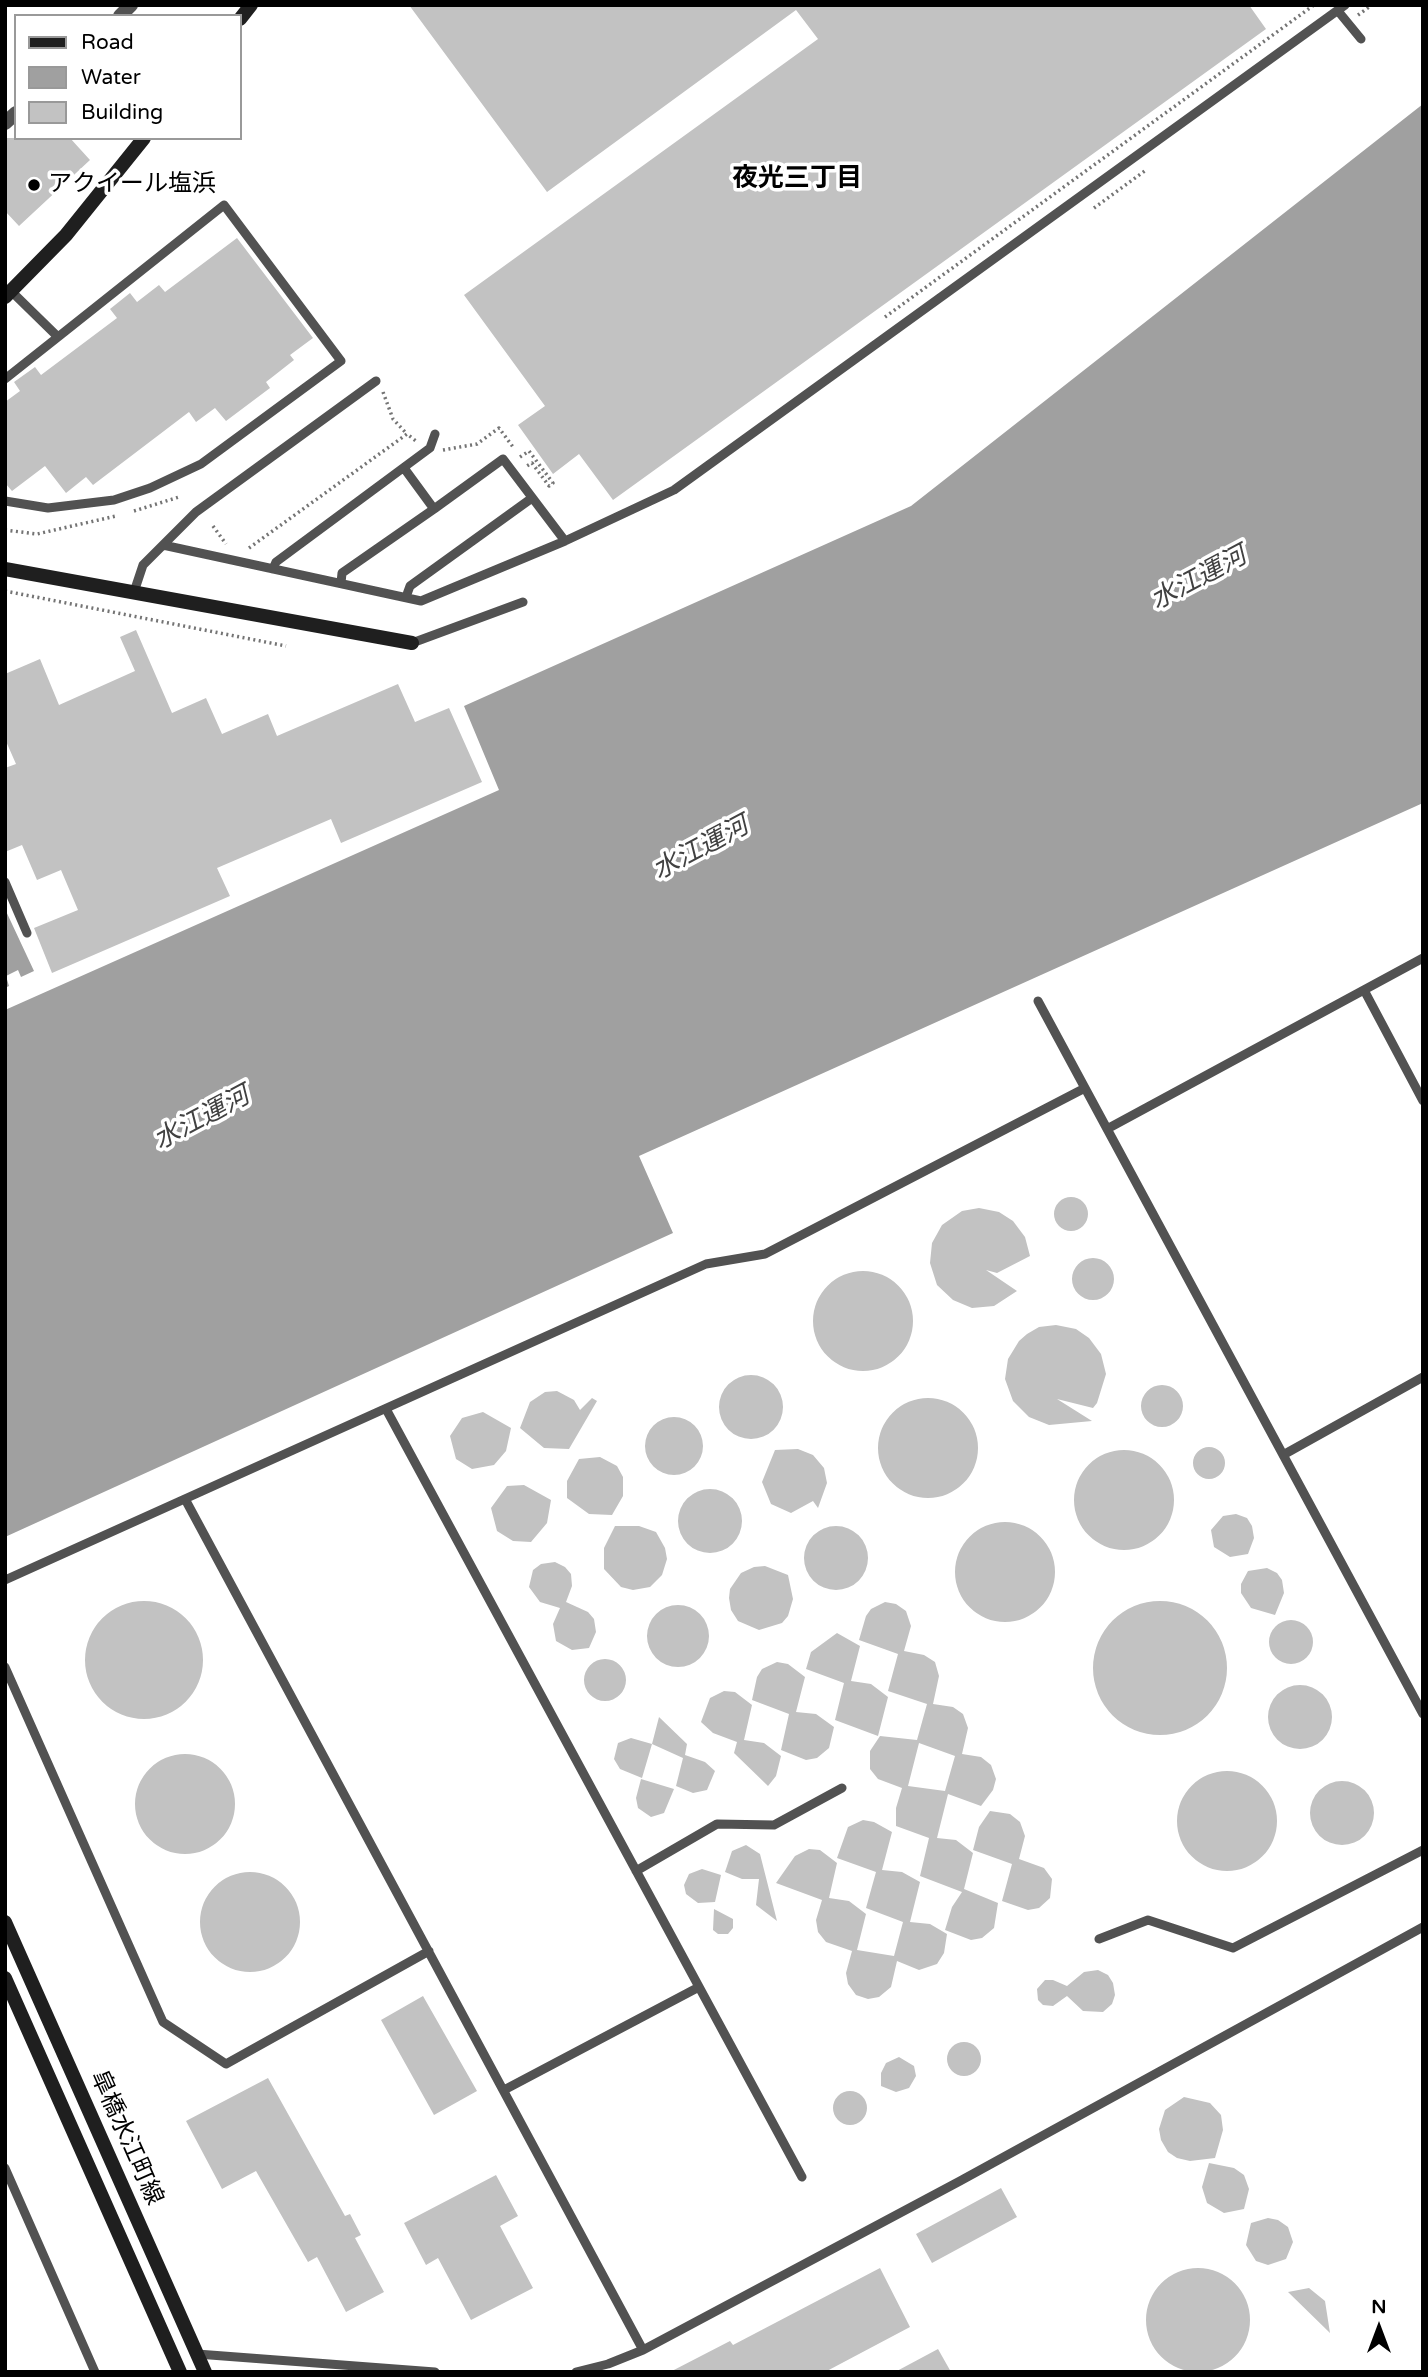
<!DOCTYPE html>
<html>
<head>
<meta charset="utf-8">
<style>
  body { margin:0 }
  #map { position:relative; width:1428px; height:2377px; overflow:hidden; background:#fff; font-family:"Varela Round",sans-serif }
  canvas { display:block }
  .frame { position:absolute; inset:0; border:7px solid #000; pointer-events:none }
  .legend { position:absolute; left:14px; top:14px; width:228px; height:126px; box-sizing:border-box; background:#fff; border:2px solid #999; margin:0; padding:9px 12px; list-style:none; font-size:21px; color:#000 }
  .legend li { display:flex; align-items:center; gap:14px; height:35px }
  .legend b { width:35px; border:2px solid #999 }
  .north { position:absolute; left:1344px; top:2293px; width:70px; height:70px; -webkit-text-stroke:5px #fff; paint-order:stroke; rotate:0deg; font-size:19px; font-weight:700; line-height:28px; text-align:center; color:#000 }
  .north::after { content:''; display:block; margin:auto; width:24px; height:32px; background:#000; clip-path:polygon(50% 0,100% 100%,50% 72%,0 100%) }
</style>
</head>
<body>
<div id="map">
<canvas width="1428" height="2377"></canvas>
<div class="frame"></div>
<ul class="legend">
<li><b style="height:9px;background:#1f1f1f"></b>Road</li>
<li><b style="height:19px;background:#a0a0a0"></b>Water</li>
<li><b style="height:19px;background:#c2c2c2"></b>Building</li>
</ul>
<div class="north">N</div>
</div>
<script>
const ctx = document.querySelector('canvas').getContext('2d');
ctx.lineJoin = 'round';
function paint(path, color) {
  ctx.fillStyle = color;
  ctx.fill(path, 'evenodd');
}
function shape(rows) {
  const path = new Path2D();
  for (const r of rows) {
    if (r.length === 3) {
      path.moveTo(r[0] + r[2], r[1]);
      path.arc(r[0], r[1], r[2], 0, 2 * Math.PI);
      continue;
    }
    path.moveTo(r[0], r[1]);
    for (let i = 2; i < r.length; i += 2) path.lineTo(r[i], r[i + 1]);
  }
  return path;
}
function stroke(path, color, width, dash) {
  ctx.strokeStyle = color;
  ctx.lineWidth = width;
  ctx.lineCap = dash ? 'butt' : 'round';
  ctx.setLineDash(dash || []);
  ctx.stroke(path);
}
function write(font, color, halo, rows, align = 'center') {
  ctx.font = font + ' "Varela Round","Noto Sans JP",sans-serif';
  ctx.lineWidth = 7;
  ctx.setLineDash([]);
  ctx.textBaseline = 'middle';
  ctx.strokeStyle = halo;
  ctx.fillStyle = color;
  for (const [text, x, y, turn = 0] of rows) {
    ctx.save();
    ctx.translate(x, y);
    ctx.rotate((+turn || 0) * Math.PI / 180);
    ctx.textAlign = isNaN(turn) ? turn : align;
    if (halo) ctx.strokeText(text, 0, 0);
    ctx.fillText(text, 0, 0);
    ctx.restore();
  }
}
paint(shape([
  [1423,104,1423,803,639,1156,673,1233,5,1537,5,1010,499,790,464,706,911,506],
  [5,909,34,971,21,977,18,970,6,976,9,986,5,988]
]), '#a0a0a0');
paint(shape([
  [409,5,1249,5,1266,29,613,500,579,454,553,474,518,425,545,406,464,295,818,39,796,10,547,192],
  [5,138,70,138,90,160,19,226,5,211],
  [237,238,313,338,290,355,294,360,266,382,270,388,226,421,215,408,196,422,189,412,93,485,86,477,66,493,45,466,12,491,5,483,5,402,20,391,14,382,35,367,41,375,117,318,110,309,130,293,137,302,159,285,165,292],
  [136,630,172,713,206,698,222,734,268,714,277,736,398,684,415,722,449,708,482,782,341,843,331,819,217,868,230,896,52,973,34,928,78,910,61,870,37,880,22,845,5,852,5,768,16,764,5,739,5,674,40,659,59,705,135,671,120,637],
  [1071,1214,17],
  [979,1208,999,1212,1013,1221,1025,1237,1030,1256,997,1273,986,1270,1017,1291,994,1306,972,1308,953,1300,937,1285,930,1263,932,1243,942,1225,962,1211],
  [1093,1279,21],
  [863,1321,50],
  [1056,1325,1076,1329,1089,1338,1101,1354,1106,1374,1097,1403,1093,1408,1057,1399,1092,1421,1049,1425,1029,1417,1013,1401,1005,1379,1008,1359,1019,1341,1027,1334,1039,1327],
  [751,1407,32],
  [1162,1406,21],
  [557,1391,574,1400,580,1410,592,1398,597,1401,569,1449,544,1448,520,1428,530,1402,545,1392],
  [928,1448,50],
  [483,1412,511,1428,506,1451,494,1465,472,1469,456,1459,450,1436,462,1418],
  [674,1446,29],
  [1209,1463,16],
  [798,1449,813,1455,824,1468,827,1483,818,1508,813,1501,791,1513,771,1504,762,1482,775,1450],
  [1124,1500,50],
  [600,1457,617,1466,623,1477,623,1496,612,1515,589,1514,567,1498,567,1481,579,1459],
  [524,1485,551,1500,547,1523,531,1542,513,1541,497,1531,491,1508,507,1486],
  [710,1521,32],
  [1236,1514,1247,1518,1252,1526,1254,1538,1248,1554,1230,1557,1214,1547,1211,1530,1223,1516],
  [1005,1572,50],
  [836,1558,32],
  [615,1526,639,1526,656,1532,665,1548,667,1559,662,1575,650,1587,633,1590,621,1587,604,1569,604,1548],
  [555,1562,565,1567,571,1574,572,1586,566,1602,588,1612,594,1619,596,1632,589,1648,572,1650,556,1641,553,1624,560,1608,540,1602,529,1587,533,1570,541,1564],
  [765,1566,788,1575,793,1599,788,1616,782,1623,759,1630,738,1621,731,1610,729,1598,730,1589,741,1573,754,1567],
  [1267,1568,1277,1573,1282,1580,1284,1593,1275,1615,1251,1608,1241,1593,1241,1584,1248,1571],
  [1160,1668,67],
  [144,1660,59],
  [885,1602,896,1604,906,1611,911,1626,904,1651,924,1655,935,1662,939,1676,933,1704,953,1707,963,1714,968,1728,962,1754,981,1757,991,1765,996,1779,993,1790,981,1806,948,1794,937,1838,956,1840,973,1853,964,1889,998,1903,994,1928,982,1938,971,1940,945,1930,952,1907,962,1892,920,1876,929,1838,896,1826,896,1808,902,1788,878,1779,870,1769,870,1751,880,1736,917,1740,927,1704,888,1691,898,1654,859,1640,866,1616,871,1609],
  [919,1743,955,1756,945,1791,908,1786],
  [678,1636,31],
  [1291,1642,22],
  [837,1633,860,1646,851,1681,871,1684,888,1697,878,1736,835,1720,844,1683,806,1669,811,1652],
  [605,1680,21],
  [777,1662,788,1664,805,1677,796,1712,816,1714,834,1727,829,1748,817,1758,806,1760,781,1750,789,1714,752,1700,757,1677,762,1669],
  [1300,1717,32],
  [724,1691,735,1692,752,1705,744,1740,764,1743,781,1756,776,1776,768,1786,734,1753,737,1742,713,1733,701,1722,710,1698],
  [659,1717,687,1744,685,1755,705,1762,715,1771,707,1790,693,1793,676,1786,683,1758,652,1744],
  [631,1738,652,1744,642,1778,620,1769,614,1759,618,1743],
  [185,1804,50],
  [1227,1821,50],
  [641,1779,674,1789,664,1813,651,1817,638,1808,636,1798],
  [1342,1813,32],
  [990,1811,1010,1814,1020,1822,1025,1836,1019,1859,1044,1868,1052,1879,1050,1898,1039,1908,1028,1910,1002,1901,1012,1864,973,1850,979,1827],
  [863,1820,874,1822,892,1832,882,1870,902,1872,920,1882,910,1922,930,1924,947,1934,944,1953,937,1964,919,1970,897,1961,891,1987,879,1997,868,1999,856,1995,848,1984,846,1973,852,1951,826,1942,818,1932,816,1920,822,1900,776,1883,795,1856,809,1849,820,1850,837,1863,829,1898,849,1901,866,1914,857,1950,894,1956,903,1922,866,1908,876,1872,837,1858,848,1827],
  [746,1845,760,1854,777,1921,756,1905,759,1879,742,1879,725,1872,732,1851],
  [702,1869,721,1875,715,1902,698,1903,686,1894,684,1885,689,1874],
  [250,1922,50],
  [714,1909,733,1919,733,1928,728,1934,718,1934,713,1930],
  [1098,1970,1108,1975,1113,1983,1115,1995,1112,2004,1103,2012,1083,2011,1067,1996,1053,2006,1043,2005,1038,2000,1037,1989,1045,1980,1053,1980,1067,1986,1084,1972],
  [423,1996,477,2091,434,2115,381,2020],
  [964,2059,17],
  [899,2057,914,2066,916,2076,909,2088,896,2092,881,2086,881,2073,886,2063],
  [268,2078,345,2216,350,2214,361,2235,355,2238,384,2292,346,2312,317,2257,308,2262,256,2171,222,2189,186,2121],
  [850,2108,17],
  [1184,2097,1210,2103,1221,2115,1223,2130,1215,2158,1190,2161,1177,2158,1168,2152,1161,2140,1159,2129,1165,2110],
  [1209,2163,1234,2168,1244,2175,1249,2189,1244,2209,1224,2213,1207,2203,1202,2187],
  [496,2175,518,2216,500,2226,533,2288,471,2320,438,2258,426,2265,404,2223],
  [1001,2188,1017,2217,932,2263,916,2234],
  [1268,2218,1278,2220,1288,2227,1293,2242,1286,2259,1268,2265,1256,2261,1246,2245,1251,2223],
  [1198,2320,52],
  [880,2268,910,2327,825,2372,670,2372,730,2341,733,2345],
  [1309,2288,1325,2301,1330,2333,1288,2292],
  [938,2349,951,2372,895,2372]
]), '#c2c2c2');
stroke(shape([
  [1358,15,1372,5],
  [1094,208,1146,170],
  [885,317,1314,5],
  [383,392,393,419,407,434],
  [443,450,477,444,499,428,513,447],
  [520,457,529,451,553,483,549,486,532,463,527,466],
  [134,511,179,497],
  [213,526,226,544],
  [5,530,37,534,116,516],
  [249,548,407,434,416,441],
  [5,591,286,646]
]), '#747474', 3.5, [2, 3.5]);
stroke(shape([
  [1338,11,1361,39],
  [5,379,58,337,11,291],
  [404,468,434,509,503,459,565,541],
  [5,501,48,508,114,500,150,488,201,464,341,361,224,205,58,337],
  [163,545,421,601,565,541,674,490,1345,5],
  [273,569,276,562,430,448,435,434],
  [341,583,342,573,434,509],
  [134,592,143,565,196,512,376,381],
  [406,597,410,586,532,498],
  [412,643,523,602],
  [5,882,27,933],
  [1364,990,1423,1101],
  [1038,1001,1423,1714],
  [1107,1129,1423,958],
  [386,1409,802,2177],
  [1283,1455,1423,1377],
  [185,1499,643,2350],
  [5,1580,706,1264,765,1254,1085,1088],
  [5,1667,163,2022,226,2064,429,1951],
  [636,1871,717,1824,774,1825,842,1788],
  [1099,1939,1148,1920,1233,1948,1423,1850],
  [504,2090,699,1987],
  [5,2168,95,2372],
  [197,2354,435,2372],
  [576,2372,608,2364,643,2350,960,2181,1423,1927]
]), '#525252', 9);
stroke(shape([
  [120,16,131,5],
  [5,123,16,113]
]), '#525252', 14);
stroke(shape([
  [240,19,251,5],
  [5,297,66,235,144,138],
  [5,569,412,643],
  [5,1922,205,2372],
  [5,1978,180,2372]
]), '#1f1f1f', 14);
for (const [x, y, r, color] of [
  [34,185,7,"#000"]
]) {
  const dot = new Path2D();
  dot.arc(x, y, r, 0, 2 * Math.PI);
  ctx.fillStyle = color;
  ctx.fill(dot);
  stroke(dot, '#fff', 2.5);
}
write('24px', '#000', '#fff', [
  ["アクイール塩浜",48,185]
], 'left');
write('24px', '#000', '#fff', [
  ["皐橋水江町線",126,2138,66]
]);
write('bold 26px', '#000', '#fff', [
  ["夜光三丁目",797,179]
]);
write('italic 26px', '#414141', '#fff', [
  ["水江運河",1199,579,-28],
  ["水江運河",701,849,-28],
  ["水江運河",202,1119,-28]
]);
</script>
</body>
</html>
